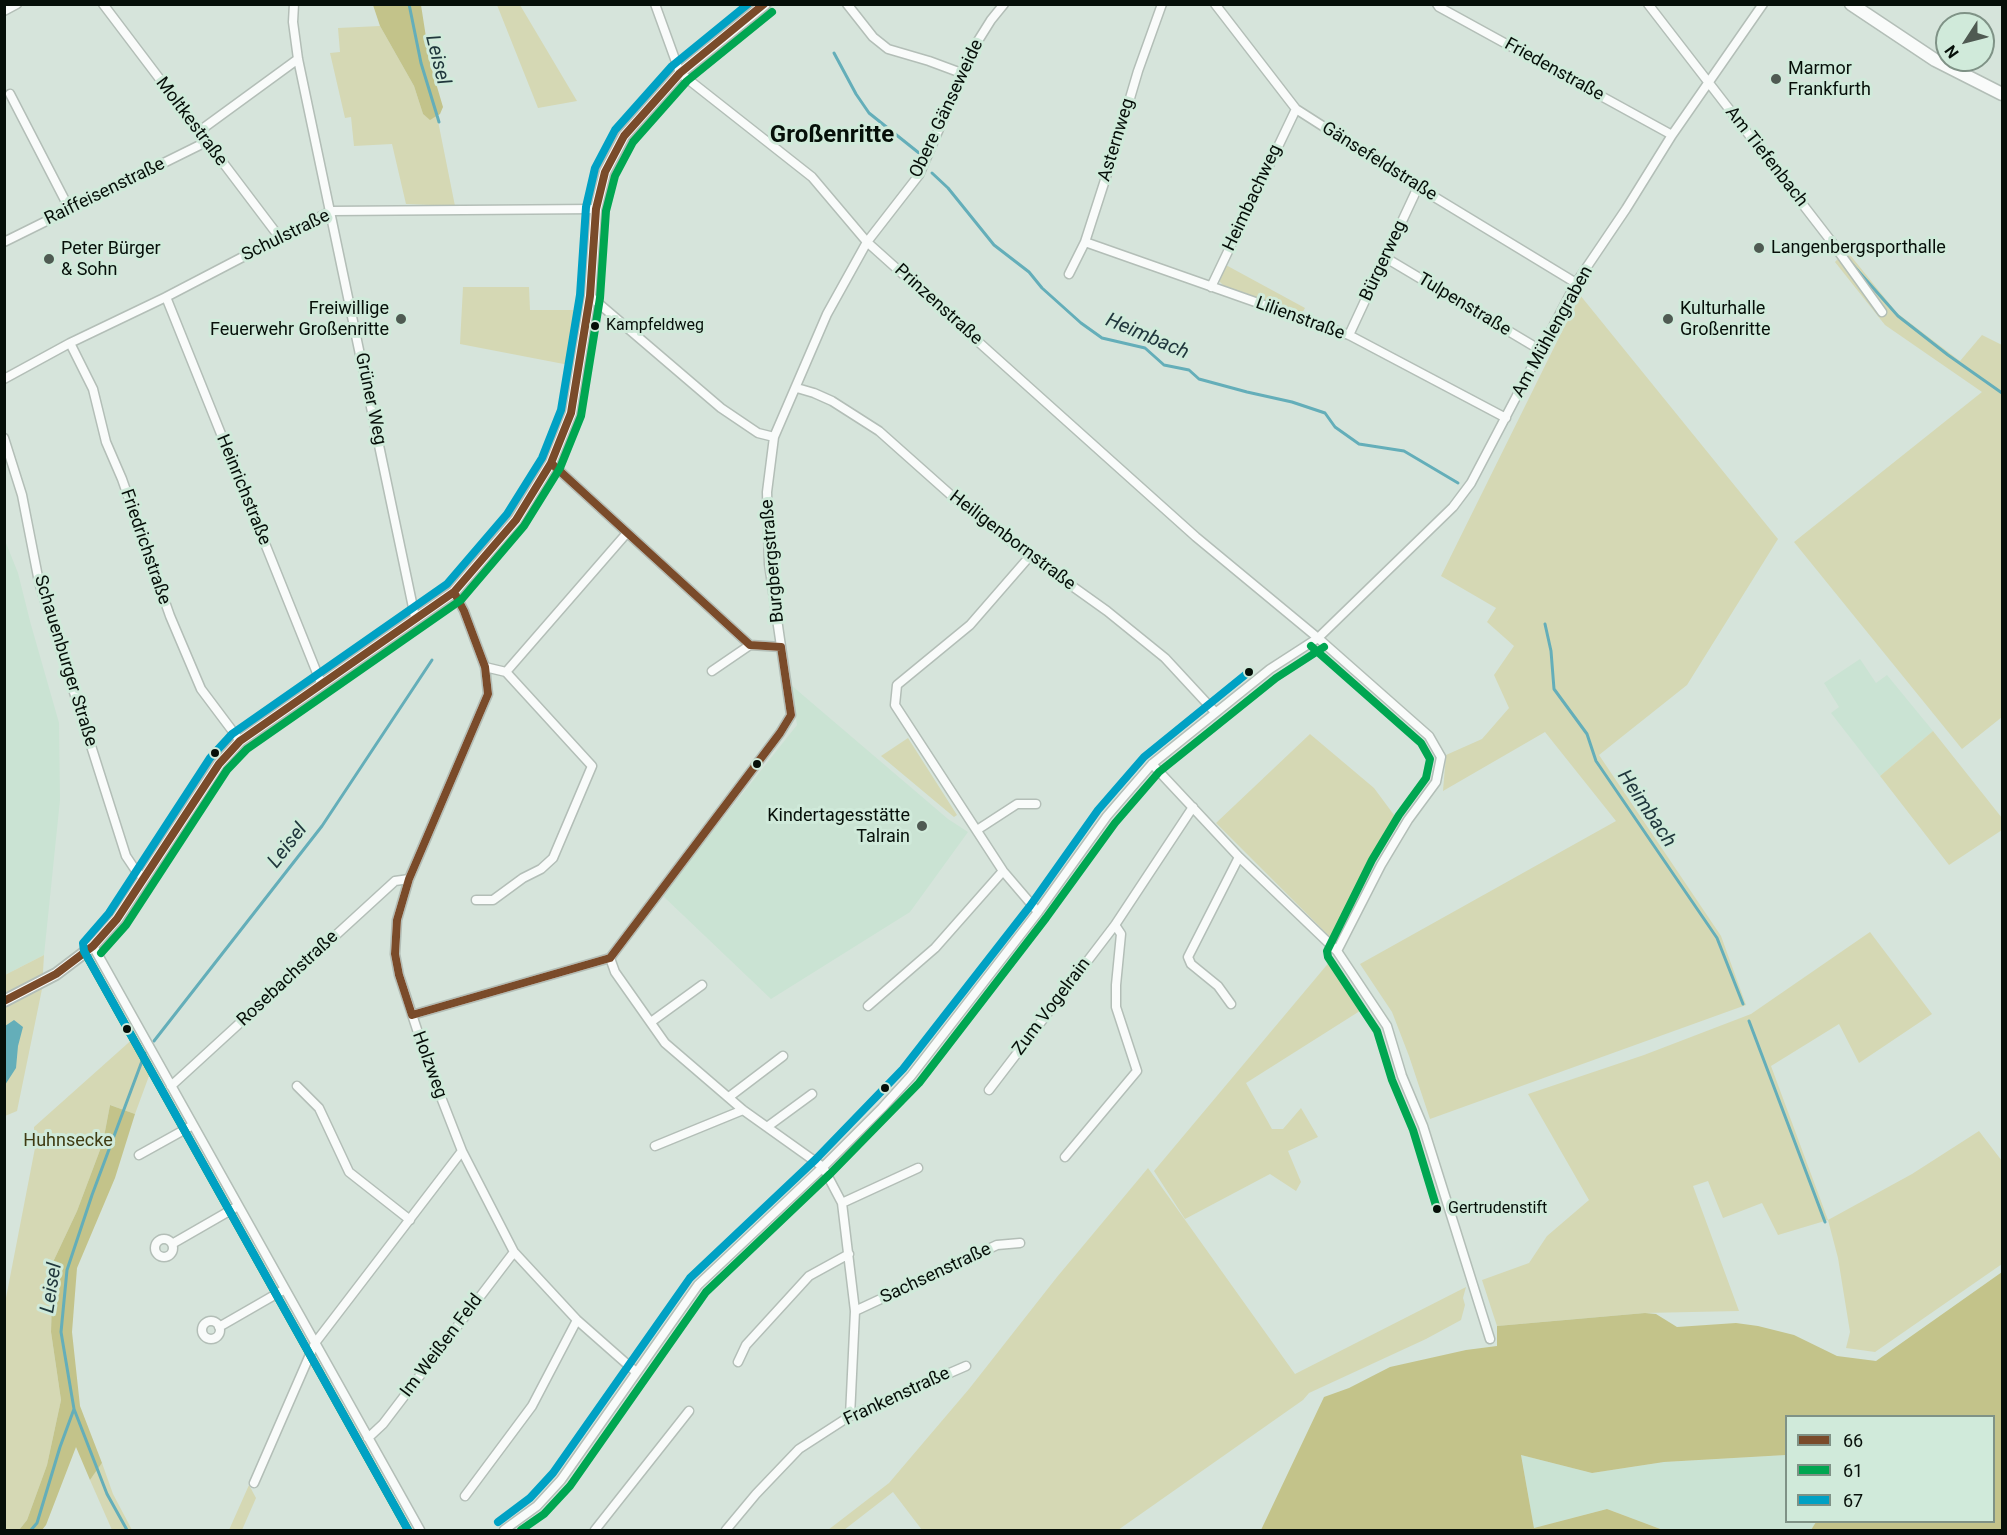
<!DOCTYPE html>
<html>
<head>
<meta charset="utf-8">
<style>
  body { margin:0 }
  #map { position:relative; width:2007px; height:1535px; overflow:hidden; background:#d6e4db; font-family:Roboto,sans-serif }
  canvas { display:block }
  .frame { position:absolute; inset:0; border:6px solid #060f09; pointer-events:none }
  .legend { position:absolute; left:1785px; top:1415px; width:210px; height:108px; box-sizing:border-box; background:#d0eada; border:2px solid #7f9286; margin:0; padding:8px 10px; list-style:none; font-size:18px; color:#060f09 }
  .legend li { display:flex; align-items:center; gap:12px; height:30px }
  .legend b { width:30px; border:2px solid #7f9286 }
  .north { position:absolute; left:1935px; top:12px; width:60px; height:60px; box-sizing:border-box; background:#d0eada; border:2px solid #7f9286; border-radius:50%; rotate:234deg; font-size:16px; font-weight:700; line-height:24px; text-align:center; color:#060f09 }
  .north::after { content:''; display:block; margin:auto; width:21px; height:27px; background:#4f5a52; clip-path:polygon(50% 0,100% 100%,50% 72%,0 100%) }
</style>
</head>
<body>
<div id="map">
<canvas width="2007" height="1535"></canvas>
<div class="frame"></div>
<ul class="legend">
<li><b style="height:8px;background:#7a4b2a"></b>66</li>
<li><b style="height:8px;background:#00a651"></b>61</li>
<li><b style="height:8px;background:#00a1c4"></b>67</li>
</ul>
<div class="north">N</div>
</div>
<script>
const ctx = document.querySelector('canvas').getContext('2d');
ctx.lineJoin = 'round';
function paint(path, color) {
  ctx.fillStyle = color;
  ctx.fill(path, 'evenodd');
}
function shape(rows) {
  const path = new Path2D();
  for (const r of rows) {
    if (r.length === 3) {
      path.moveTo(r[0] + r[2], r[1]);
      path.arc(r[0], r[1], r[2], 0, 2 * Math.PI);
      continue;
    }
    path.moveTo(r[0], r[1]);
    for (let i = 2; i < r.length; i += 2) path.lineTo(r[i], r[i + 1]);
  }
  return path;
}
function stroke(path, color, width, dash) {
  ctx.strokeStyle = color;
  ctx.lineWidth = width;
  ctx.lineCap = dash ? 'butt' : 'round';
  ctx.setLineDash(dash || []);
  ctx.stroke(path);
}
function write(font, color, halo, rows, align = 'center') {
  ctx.font = font + ' Roboto,sans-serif';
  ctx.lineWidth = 6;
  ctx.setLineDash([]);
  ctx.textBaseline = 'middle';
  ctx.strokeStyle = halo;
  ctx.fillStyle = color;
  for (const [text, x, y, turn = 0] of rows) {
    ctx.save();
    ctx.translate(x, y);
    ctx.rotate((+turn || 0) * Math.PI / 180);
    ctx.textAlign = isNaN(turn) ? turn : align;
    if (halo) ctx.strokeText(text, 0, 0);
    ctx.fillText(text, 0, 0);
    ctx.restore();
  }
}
paint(shape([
  [4,538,18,573,31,625,59,723,60,800,44,955,5,975],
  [1860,659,1876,683,1887,675,1933,731,1880,776,1831,713,1839,707,1824,683],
  [791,685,948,819,968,832,910,912,771,999,662,895,797,725],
  [1521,1455,1592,1473,1664,1462,1786,1455,1786,1522,1816,1522,1811,1530,1663,1530,1607,1509,1534,1528]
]), '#cae3d3');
paint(shape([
  [498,5,520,5,577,101,538,108,497,5],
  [380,26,414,86,423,114,430,119,437,116,455,206,406,204,392,144,354,146,351,117,345,118,330,53,340,52,338,28],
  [1846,250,1897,313,1960,361,1982,335,2002,345,2002,717,1962,749,1794,542,1982,392,1885,325,1835,262],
  [1224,264,1305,308,1301,315,1225,287,1218,280],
  [463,287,529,287,530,310,579,310,569,365,460,344],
  [1580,295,1778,539,1687,685,1599,755,1721,936,1746,1005,1430,1119,1409,1056,1392,1012,1360,964,1616,821,1545,732,1443,791,1446,755,1482,739,1509,708,1494,675,1514,646,1487,622,1496,608,1441,576],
  [1933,731,2002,818,2002,830,1949,865,1880,776],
  [1310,734,1374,788,1397,819,1377,851,1332,939,1216,823],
  [908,738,957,815,954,817,881,756],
  [1870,932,1932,1014,1859,1063,1839,1024,1771,1066,1828,1220,1912,1174,1979,1131,2002,1161,2002,1264,1875,1352,1846,1348,1850,1332,1838,1258,1828,1220,1778,1235,1762,1203,1723,1218,1708,1181,1693,1186,1739,1311,1645,1313,1497,1326,1482,1280,1529,1263,1547,1236,1589,1200,1528,1094,1644,1055,1751,1014],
  [44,955,42,989,17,1111,5,1116,5,975],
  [1331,960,1363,1009,1246,1083,1272,1129,1283,1129,1301,1108,1318,1137,1288,1151,1301,1182,1296,1191,1270,1174,1185,1219,1154,1171],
  [136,1036,153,1065,135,1114,110,1105,103,1142,77,1211,53,1262,51,1332,61,1400,47,1465,27,1520,19,1530,5,1530,5,1303,35,1148,34,1127],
  [1148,1168,1295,1374,1466,1287,1463,1298,1465,1305,1461,1320,1426,1339,1309,1393,1303,1400,1118,1530,922,1530,893,1492,844,1530,828,1530,889,1483,969,1389,1057,1277],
  [102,1463,113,1494,132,1530,112,1530,90,1480],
  [249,1485,256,1498,242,1530,229,1530]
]), '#d5d8b4');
paint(shape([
  [373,5,421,5,430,63,443,107,440,114,430,120,423,114,414,86,380,26],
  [110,1105,135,1114,115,1178,77,1268,72,1332,80,1406,102,1463,90,1480,76,1447,46,1525,42,1530,19,1530,27,1520,47,1465,61,1400,51,1332,53,1262,77,1211,103,1142],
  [2002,1272,2002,1530,1811,1530,1816,1522,1994,1522,1994,1416,1786,1416,1786,1455,1664,1462,1592,1473,1521,1455,1534,1528,1607,1509,1663,1530,1261,1530,1324,1397,1349,1388,1390,1367,1466,1350,1497,1346,1497,1326,1645,1313,1656,1314,1677,1327,1736,1323,1758,1326,1794,1335,1837,1356,1876,1361]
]), '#c3c38a');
paint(shape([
  [14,1020,23,1027,18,1046,16,1068,5,1085,5,1026]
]), '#64aeb9');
stroke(shape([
  [409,4,421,63,439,122],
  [834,53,856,94,869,113,919,153],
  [932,173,948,188,994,245,1029,272,1042,288,1081,323,1102,338,1145,348,1164,365,1189,370,1199,379,1247,392,1292,402,1325,413,1335,427,1359,444,1404,451,1458,483],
  [1852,264,1898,316,1948,355,2002,393],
  [1545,624,1551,651,1554,689,1587,734,1596,761,1717,938,1743,1004],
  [1749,1021,1825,1222],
  [154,1041,322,826,432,660],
  [74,1409,107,1494,127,1530],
  [31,1530,37,1523,60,1447,74,1409,61,1332,67,1270,92,1195,145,1053]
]), '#64aeb9', 3);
const minor = shape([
  [103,4,280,238],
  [294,4,293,22,298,59,415,617],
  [655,4,680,73,812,177,867,242,1196,537,1318,638,1429,736,1441,757,1436,782,1408,820,1381,865,1337,951,1387,1026,1402,1076,1423,1126,1490,1339],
  [847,4,873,37,888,49,929,61,964,74],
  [1215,4,1296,109,1418,187,1576,283],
  [1437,4,1439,7,1672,135],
  [1648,4,1831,241,1882,312],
  [4,11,17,4],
  [10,94,70,210],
  [198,132,298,59],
  [4,242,206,142],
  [1085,242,1349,335,1506,418],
  [1386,258,1542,351],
  [1069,274,1085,242,1115,149,1138,71,1162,4],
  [1211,287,1296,109],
  [590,296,721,408,758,433,774,437],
  [166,297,321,683],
  [1349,335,1418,187],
  [70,343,93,389,106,442,122,479,170,616,201,689,240,741],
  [4,379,70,343,166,297,331,211,596,209],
  [797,388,814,393,832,401,879,431,952,496,1030,556,1107,611,1165,658,1215,712],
  [4,438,22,495,39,582,126,856,136,871,143,877],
  [551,463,750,645,781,647],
  [1030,556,970,625,897,685,895,705,1003,871,1038,912],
  [485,667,506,672],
  [712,671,750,645],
  [1152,764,1239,857,1337,951],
  [977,830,1017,804,1036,804],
  [476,900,493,900,523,878,541,869,553,858,592,766,506,672,626,534],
  [93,946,420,1530],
  [610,958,615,972,665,1043,743,1110,823,1167,842,1203,855,1311,850,1416],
  [1231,1004,1218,986,1191,964,1188,957,1239,857],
  [868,1006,935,948,1003,871],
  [412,1015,610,958,780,733,791,715,769,564,767,492,774,437,827,314,867,242,919,175,976,44,991,20,1004,4],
  [651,1022,702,985],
  [171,1086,395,881,409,879],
  [297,1086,319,1108,349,1172,410,1220],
  [989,1090,1115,925,1193,807],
  [729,1097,783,1056],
  [767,1127,812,1094],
  [655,1146,743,1110],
  [462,1151,514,1252,577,1320,636,1372],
  [139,1155,193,1125],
  [1065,1157,1137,1071,1116,1007,1116,985,1121,934,1115,925],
  [842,1203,918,1168],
  [164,1248,9],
  [172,1244,238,1206],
  [855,1311,997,1245,1020,1243],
  [211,1330,9],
  [219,1327,285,1289],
  [738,1362,746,1345,809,1276,849,1254],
  [368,1438,383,1424,514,1252],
  [254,1483,315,1343,462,1151,430,1069,399,975,395,954,397,920,409,879,488,694,485,667,464,611,454,592],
  [465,1496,532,1406,577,1320],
  [504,1530,537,1506,561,1480,698,1285,823,1167,882,1108,911,1076,1038,912,1107,816,1152,764,1270,669,1318,638,1453,507,1471,483,1576,283,1626,209,1672,135,1763,4],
  [595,1530,689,1411],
  [726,1530,756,1494,799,1449,850,1416,966,1366]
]);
const tertiary = shape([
  [4,1001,56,974,93,946,117,919,219,764,240,741,454,592,516,520,551,463,571,413,590,296,596,209,605,172,624,136,680,73,765,4]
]);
const secondary = shape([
  [1851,4,1935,60,2002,94]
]);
stroke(minor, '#b3beb7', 11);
stroke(tertiary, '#b3beb7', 14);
stroke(secondary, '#b3beb7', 15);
stroke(minor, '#f9fbfa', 8);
stroke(tertiary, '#f9fbfa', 10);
stroke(secondary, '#f9fbfa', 12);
stroke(shape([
  [551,463,750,645,781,647],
  [4,1001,56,974,93,946,117,919,219,764,240,741,454,592,516,520,551,463,571,413,590,296,596,209,605,172,624,136,680,73,764,4],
  [412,1015,610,958,780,733,791,715,781,647],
  [412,1015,399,975,395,954,397,920,409,879,488,694,485,667,464,611,454,592]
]), '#7a4b2a', 8);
stroke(shape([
  [1311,646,1421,743,1430,759,1426,778,1399,815,1372,860,1327,951,1328,957,1377,1031,1392,1080,1413,1130,1437,1209],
  [84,951,408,1530],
  [101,953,126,925,227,770,247,749,461,600,524,526,560,468,581,416,600,298,606,211,615,176,633,142,687,81,772,12],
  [521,1530,544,1514,570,1486,706,1292,830,1174,919,1083,1046,918,1115,823,1159,772,1276,678,1324,647]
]), '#00a651', 8);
stroke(shape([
  [498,1522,530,1498,553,1473,690,1278,816,1159,903,1069,1030,906,1098,810,1144,757,1250,671],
  [408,1530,84,951,83,943,109,913,210,758,232,734,447,584,507,514,542,458,561,410,580,295,586,207,595,168,615,130,672,66,748,4]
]), '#00a1c4', 8);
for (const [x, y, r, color] of [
  [1776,79,6,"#4f5a52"],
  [1759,248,6,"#4f5a52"],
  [49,259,6,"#4f5a52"],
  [401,319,6,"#4f5a52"],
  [1668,319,6,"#4f5a52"],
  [595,326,5,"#060f09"],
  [1249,672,5,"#060f09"],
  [215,753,5,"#060f09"],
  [757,764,5,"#060f09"],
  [922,826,6,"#4f5a52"],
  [127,1029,5,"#060f09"],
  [885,1088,5,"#060f09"],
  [1437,1209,5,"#060f09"]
]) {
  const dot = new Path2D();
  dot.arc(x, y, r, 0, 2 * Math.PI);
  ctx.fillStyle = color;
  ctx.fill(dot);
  stroke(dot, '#d0eada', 2);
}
write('16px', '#060f09', '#d0eada', [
  ["Kampfeldweg",606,326],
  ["Gertrudenstift",1448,1209]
], 'left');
write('18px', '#060f09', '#d0eada', [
  ["Marmor",1788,69],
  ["Frankfurth",1788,90],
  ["Langenbergsporthalle",1771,248],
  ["Peter Bürger",61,249],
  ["& Sohn",61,270],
  ["Freiwillige",389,309,"right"],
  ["Feuerwehr Großenritte",389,330,"right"],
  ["Kulturhalle",1680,309],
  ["Großenritte",1680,330],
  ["Kindertagesstätte",910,816,"right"],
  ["Talrain",910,837,"right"]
], 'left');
write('18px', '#060f09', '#d0eada', [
  ["Friedenstraße",1554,70,29],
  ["Obere Gänseweide",947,109,-65],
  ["Moltkestraße",191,122,53],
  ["Asternweg",1117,140,-73],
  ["Am Tiefenbach",1766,157,52],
  ["Gänsefeldstraße",1379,162,32],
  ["Raiffeisenstraße",105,192,-26],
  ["Heimbachweg",1253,198,-65],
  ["Schulstraße",286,236,-26],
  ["Bürgerweg",1384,261,-65],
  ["Prinzenstraße",938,305,42],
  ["Tulpenstraße",1464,305,31],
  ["Lilienstraße",1300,319,20],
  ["Am Mühlengraben",1553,332,-61],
  ["Grüner Weg",370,399,78],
  ["Heinrichstraße",243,490,68],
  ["Heiligenbornstraße",1012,541,37],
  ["Friedrichstraße",145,547,71],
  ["Burgbergstraße",773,561,-95],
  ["Schauenburger Straße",65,661,73],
  ["Rosebachstraße",288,979,-43],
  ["Zum Vogelrain",1052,1007,-53],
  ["Holzweg",429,1065,70],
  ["Sachsenstraße",936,1274,-25],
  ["Im Weißen Feld",442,1346,-53],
  ["Frankenstraße",897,1397,-25]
]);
write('18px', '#3f3b12', '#d0eada', [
  ["Huhnsecke",68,1141]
]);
write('italic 20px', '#20373c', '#d0eada', [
  ["Leisel",437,60,76],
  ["Heimbach",1147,337,23],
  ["Heimbach",1646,809,56],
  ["Leisel",288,846,-52],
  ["Leisel",52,1288,-81]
]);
write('bold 24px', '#060f09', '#d0eada', [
  ["Großenritte",832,136]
]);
</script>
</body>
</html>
